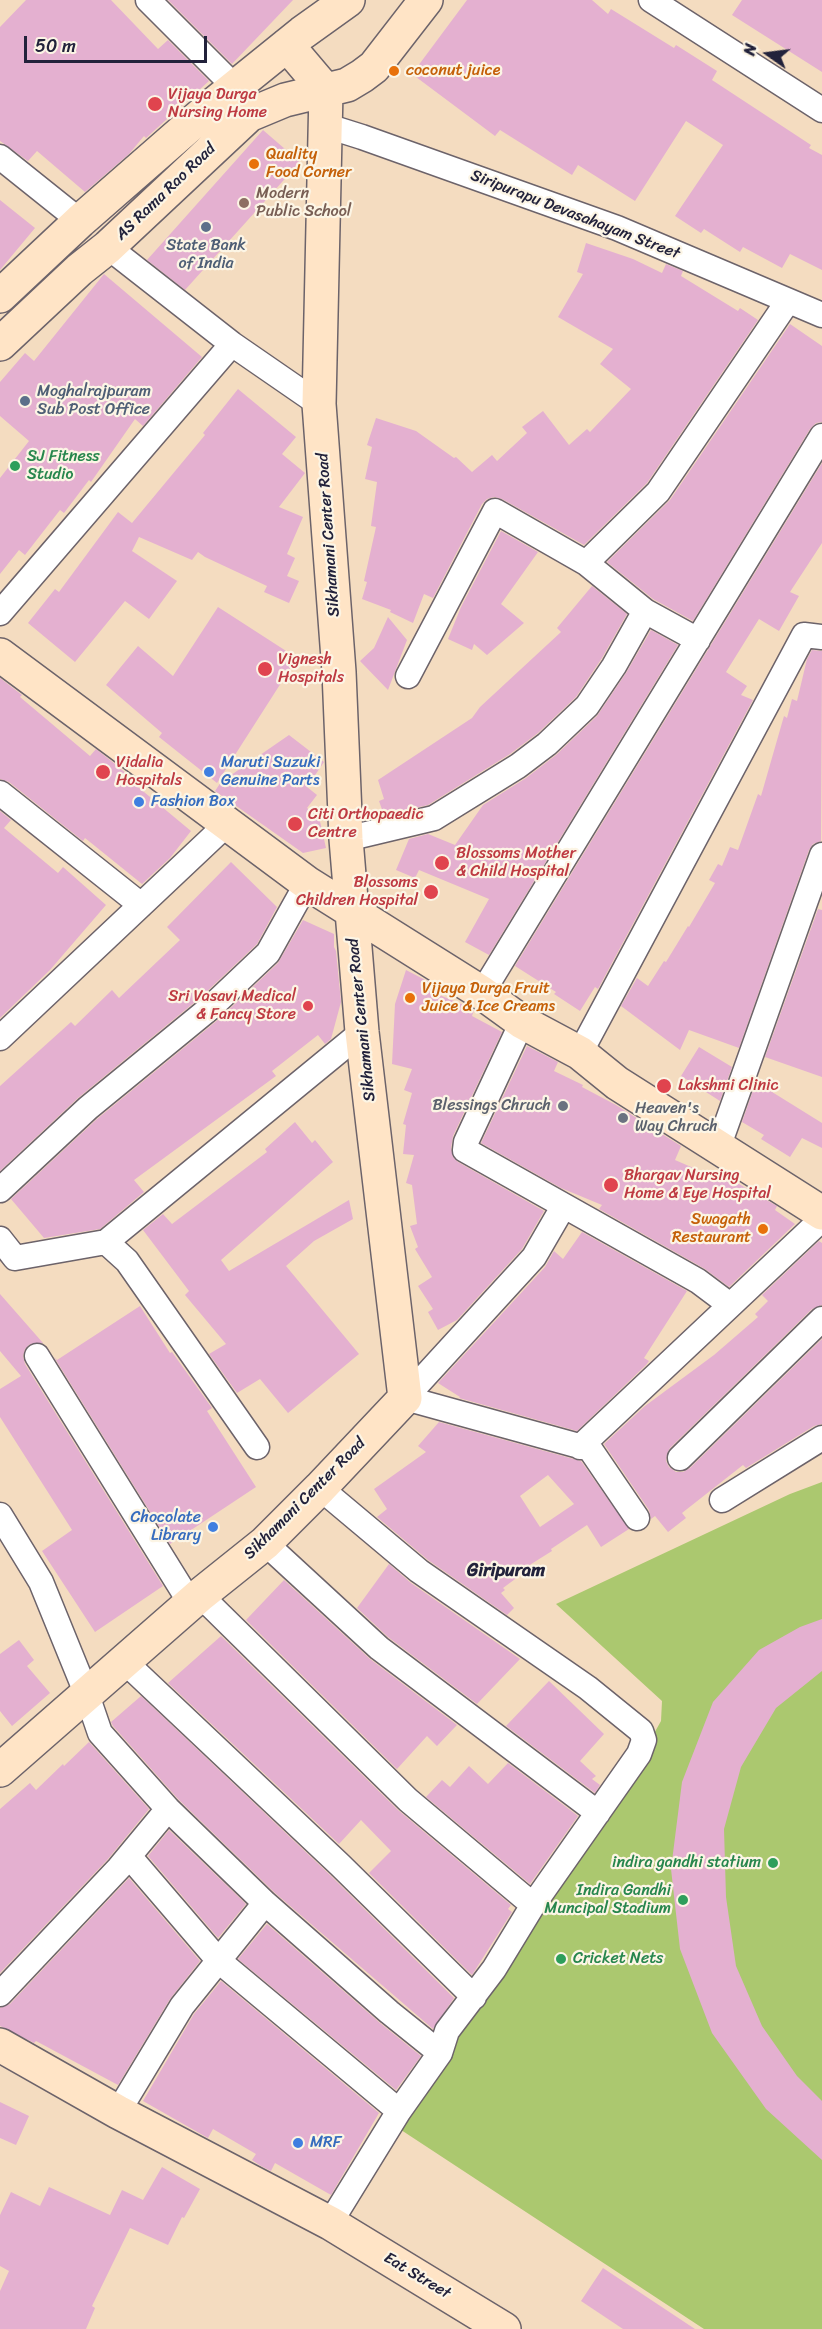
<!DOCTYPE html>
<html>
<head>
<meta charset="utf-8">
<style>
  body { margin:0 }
  #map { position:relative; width:822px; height:2329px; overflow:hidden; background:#f4dcc0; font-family:Sriracha,sans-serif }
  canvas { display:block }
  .north { position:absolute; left:738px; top:24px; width:60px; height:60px; -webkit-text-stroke:4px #fcf5e5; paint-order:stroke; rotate:284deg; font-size:16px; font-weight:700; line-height:24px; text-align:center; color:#22223b }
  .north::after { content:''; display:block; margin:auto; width:21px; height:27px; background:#22223b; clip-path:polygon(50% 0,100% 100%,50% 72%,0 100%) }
  .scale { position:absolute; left:24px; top:36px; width:183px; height:27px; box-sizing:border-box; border:3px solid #22223b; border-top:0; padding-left:8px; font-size:18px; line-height:21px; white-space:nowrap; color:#22223b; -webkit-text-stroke:4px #fcf5e5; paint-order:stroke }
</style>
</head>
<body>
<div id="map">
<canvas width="822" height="2329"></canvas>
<div class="north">N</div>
<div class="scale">50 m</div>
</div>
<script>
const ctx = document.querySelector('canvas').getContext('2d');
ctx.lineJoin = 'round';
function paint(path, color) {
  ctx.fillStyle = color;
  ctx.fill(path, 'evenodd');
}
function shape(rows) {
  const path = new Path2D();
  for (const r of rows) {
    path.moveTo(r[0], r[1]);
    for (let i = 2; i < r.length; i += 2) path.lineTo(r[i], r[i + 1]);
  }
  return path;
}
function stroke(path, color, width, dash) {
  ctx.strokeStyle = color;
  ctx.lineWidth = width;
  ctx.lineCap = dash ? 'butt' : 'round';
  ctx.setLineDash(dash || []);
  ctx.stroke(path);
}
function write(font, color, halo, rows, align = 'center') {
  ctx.font = font + ' Sriracha,sans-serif';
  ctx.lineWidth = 4.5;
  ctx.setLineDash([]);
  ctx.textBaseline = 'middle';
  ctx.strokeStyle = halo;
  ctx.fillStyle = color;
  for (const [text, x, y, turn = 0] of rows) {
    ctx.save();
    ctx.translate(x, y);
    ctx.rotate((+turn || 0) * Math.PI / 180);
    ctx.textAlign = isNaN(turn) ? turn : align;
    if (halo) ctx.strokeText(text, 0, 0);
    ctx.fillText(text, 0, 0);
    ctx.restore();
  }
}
paint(shape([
  [822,1482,822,2329,704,2329,392,2124,647,1746,661,1721,662,1701,556,1604,790,1494]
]), '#abc86f');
paint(shape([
  [26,0,111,0,158,49,168,40,209,81,146,138,144,136,129,154,85,192,37,151,28,161,0,141,0,27],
  [168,0,293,0,232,64],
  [467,0,592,0,608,14,611,9,674,48,676,45,717,71,712,80,811,145,809,148,822,155,822,270,790,254,782,268,743,247,740,252,704,229,701,233,675,216,723,145,686,121,635,201,578,165,572,175,500,130,495,136,412,74],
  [742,0,822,0,822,72,732,15],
  [263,130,300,162,185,290,147,260],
  [0,200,35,228,0,270],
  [586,243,633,259,662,273,666,264,683,271,681,276,738,311,740,308,758,320,647,483,584,545,502,499,494,497,487,499,482,504,433,598,424,594,413,623,390,612,391,610,362,599,367,582,364,581,376,527,371,526,377,482,365,479,372,447,367,445,376,418,416,431,454,458,456,457,472,472,492,455,497,461,527,433,522,427,543,411,569,445,587,429,590,432,631,389,600,364,613,349,558,317,583,274,577,272],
  [104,274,202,357,143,426,135,419,91,482,89,480,64,513,60,510,25,555,19,550,0,574,0,478,29,441,0,416,0,382,25,353,34,361],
  [790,324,822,346,822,422,816,423,810,429,693,621,653,599,607,562,670,500],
  [238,389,296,437,282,454,305,473,279,507,303,517,287,554,295,558,287,576,299,581,289,603,264,592,267,586,205,557,198,552,192,560,139,537,132,551,177,581,149,619,125,601,75,662,28,623,55,589,59,592,118,512,132,523,205,435,203,433],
  [822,463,822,543,790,592,799,596,779,631,759,619,726,672,747,686,741,695,753,700,598,989,595,987,580,1011,554,994,556,992,515,966],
  [501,531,538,552,501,604,524,623,487,655,474,644,472,650,448,639,461,607],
  [592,586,627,614,602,658,576,697,538,733,510,754,428,805,384,815,379,801,384,799,378,780,472,718,480,707,561,632,557,628],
  [218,607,297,658,217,783,159,737,162,733,106,685,138,646,173,676],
  [388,617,407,640,388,690,360,661,374,648],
  [651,630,678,645,489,955,465,942,489,899,419,870,415,878,396,870,409,839,428,834,455,845,483,805,526,778,556,755,597,716,626,673],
  [812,650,822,651,821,841,813,844,809,850,739,1048,689,1030,680,1050,621,1006,637,978,648,986,664,961,666,962,688,926,689,927,715,883,709,880,718,864,722,866,730,847,738,850,758,794,761,796,784,716,787,718,792,699,797,701,807,659],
  [0,678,22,695,20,697,90,756,96,749,115,764,134,780,132,782,191,831,170,858,142,884,85,838,83,841,9,782,0,779],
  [289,735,324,762,307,787,317,795,307,808,319,817,326,848,303,853,215,791,221,782],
  [0,811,11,820,4,828,58,873,63,867,106,905,50,970,0,1018],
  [231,862,277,907,257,944,201,997,78,1098,0,1171,0,1086,71,1022,75,1026,112,990,119,998,180,940,167,927],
  [818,909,822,910,822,1077,765,1057],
  [303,920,334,934,334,947,336,951,341,1002,331,1039,325,1044,318,1035,272,1071,276,1076,134,1180,144,1192,100,1229,44,1238,11,1199,97,1119,219,1019,278,963],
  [406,970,435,985,432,992,471,1008,474,1010,472,1016,502,1032,453,1136,451,1148,453,1157,458,1162,544,1211,522,1249,457,1320,438,1330,428,1312,433,1309,418,1286,432,1277,415,1249,418,1247,410,1226,417,1224,412,1185,406,1183,414,1155,403,1154,406,1125,403,1124,412,1093,404,1090,412,1069,392,1064,395,1004],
  [527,1046,558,1062,554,1071,583,1085,582,1087,616,1105,681,1146,675,1160,712,1176,714,1172,732,1180,777,1206,775,1210,795,1224,729,1287,705,1269,599,1209,602,1205,561,1188,481,1143],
  [699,1047,732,1067,720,1101,681,1076],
  [756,1082,822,1123,822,1148,802,1138,790,1157,761,1139,764,1135,742,1122],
  [295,1122,312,1143,315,1140,333,1162,221,1260,229,1271,349,1200,353,1219,314,1241,286,1266,359,1354,288,1413,260,1379,237,1393,209,1354,226,1344,185,1295,189,1291,143,1230,163,1214,172,1224,267,1152,265,1149],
  [582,1232,687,1291,644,1358,649,1361,646,1365,577,1431,459,1398,460,1397,438,1383,545,1267,554,1251,563,1259],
  [819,1241,822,1243,822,1305,812,1309,670,1448,667,1454,666,1461,669,1467,676,1472,683,1472,690,1468,822,1339,822,1424,814,1426,746,1468,743,1465,682,1513,686,1518,668,1532,655,1516,651,1519,649,1510,604,1444,645,1406,714,1355,758,1317,755,1314,768,1301,762,1295],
  [0,1294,43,1343,30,1344,25,1349,23,1356,25,1364,163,1586,95,1632,42,1551,72,1530,0,1417,0,1389,21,1376,0,1351],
  [140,1306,170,1353,172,1352,212,1408,207,1411,256,1487,170,1544,54,1357,57,1360],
  [439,1422,581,1461,629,1529,601,1547,587,1525,551,1549,552,1551,528,1566,530,1568,503,1588,505,1590,501,1593,514,1608,507,1615,428,1560,377,1517,387,1509,374,1489,426,1452,418,1446],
  [548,1475,574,1504,540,1527,520,1496],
  [389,1564,411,1583,520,1659,477,1704,388,1637,357,1608],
  [284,1580,370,1659,457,1725,437,1746,427,1736,397,1769,246,1620],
  [822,1619,822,1671,776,1708,741,1767,724,1829,726,1897,736,1966,762,2026,797,2076,822,2101,822,2160,766,2109,712,2033,680,1949,671,1869,682,1782,713,1702,759,1650,800,1627],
  [221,1636,398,1810,511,1905,508,1909,512,1912,472,1975,369,1873,391,1851,361,1820,339,1844,168,1683],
  [19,1640,34,1660,27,1666,50,1693,12,1726,0,1711,0,1654],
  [549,1681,604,1734,580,1761,596,1776,592,1779,600,1785,595,1793,506,1726],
  [141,1696,330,1875,454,1998,433,2029,275,1893,178,1799,113,1726,111,1722],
  [89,1742,149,1809,108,1859,0,1973,0,1809,30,1783,36,1790,63,1764,64,1766],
  [508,1763,578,1816,530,1884,426,1797,442,1780,450,1787,469,1766,488,1784],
  [169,1830,246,1904,218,1938,148,1856],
  [129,1878,200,1961,170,1999,118,2085,36,2041,34,2043,0,2026,0,2008,10,2004],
  [267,1924,380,2023,421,2056,396,2090,238,1959],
  [221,1981,379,2113,331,2195,275,2163,271,2171,261,2166,252,2160,256,2154,213,2129,208,2138,143,2101,194,2014],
  [0,2102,29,2116,16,2145,0,2138],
  [162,2167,200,2189,184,2218,182,2217,168,2245,130,2228,92,2306,95,2308,86,2329,0,2329,0,2291,9,2271,0,2266,0,2215,11,2192,40,2206,49,2187,110,2215,122,2190,143,2200],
  [603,2268,695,2329,623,2329,581,2301]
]), '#e4b0d0');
const street = shape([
  [148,0,235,87],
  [651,0,822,110],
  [324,125,362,137,617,228,822,315],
  [0,157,80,221],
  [108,247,232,344,319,404],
  [586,563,658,492,788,301],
  [0,613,232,344],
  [408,676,495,511,586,563,645,611,698,640],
  [0,793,141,905],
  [346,839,434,818,518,766,547,744,587,706,614,666,645,611],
  [482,993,822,436],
  [522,1022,466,1142,465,1150,698,1281,730,1305],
  [0,1038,227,824],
  [580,1053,804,635,822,637],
  [718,1148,822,855],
  [0,1190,88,1108,210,1008,268,953,307,883],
  [563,1207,534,1257,405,1398,590,1449,637,1518],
  [0,1239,15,1258,106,1242,127,1261,257,1447],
  [106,1242,362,1032],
  [37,1356,191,1604],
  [580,1447,822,1219],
  [680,1458,822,1319],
  [320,1488,419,1571,588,1688,641,1731,644,1740,639,1754,533,1905,494,1969,447,2031,440,2053,399,2111,330,2223],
  [722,1500,822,1438],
  [0,1515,41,1582,87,1695,100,1733,168,1809,265,1903,389,2012,440,2053],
  [265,1543,379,1648,598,1813],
  [200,1595,408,1800,533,1905],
  [125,1662,340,1865,474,1997],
  [129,1856,219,1961,399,2111],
  [0,1994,119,1868,168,1809],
  [118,2112,182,2006,265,1903]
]);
const secondary = shape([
  [0,296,80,221,214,104,302,33,348,0],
  [0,344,79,270,108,247,249,115,285,100,347,85,362,76,374,67,426,0],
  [0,655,307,883,482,993,522,1022,580,1053,617,1083,822,1213],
  [0,1770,200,1595,265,1543,320,1488,405,1398,362,1032,346,839,339,672,319,404,326,91,287,45],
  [0,2045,118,2112,330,2223,504,2329]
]);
stroke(street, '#6c636a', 27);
stroke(secondary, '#6c636a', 36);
stroke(street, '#fff', 24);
stroke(secondary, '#ffe4c6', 33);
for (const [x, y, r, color] of [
  [394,71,6,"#e8710a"],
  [155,104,8,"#e0444e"],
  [254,164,6,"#e8710a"],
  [244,203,6,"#8d6e63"],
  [206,227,6,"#5c6f8a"],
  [25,401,6,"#5c6f8a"],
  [15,466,6,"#2e9e5b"],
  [265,669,8,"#e0444e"],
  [103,772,8,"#e0444e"],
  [209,772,6,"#3f7fe0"],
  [139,802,6,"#3f7fe0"],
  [295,824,8,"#e0444e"],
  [442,863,8,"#e0444e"],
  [431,892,8,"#e0444e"],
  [410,998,6,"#e8710a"],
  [308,1006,6,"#e0444e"],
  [664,1086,8,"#e0444e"],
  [563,1106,6,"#6b7280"],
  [623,1118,6,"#6b7280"],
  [611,1185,8,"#e0444e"],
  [763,1229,6,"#e8710a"],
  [213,1527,6,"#3f7fe0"],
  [773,1863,6,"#2e9e5b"],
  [683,1900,6,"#2e9e5b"],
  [561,1959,6,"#2e9e5b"],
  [298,2143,6,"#3f7fe0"]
]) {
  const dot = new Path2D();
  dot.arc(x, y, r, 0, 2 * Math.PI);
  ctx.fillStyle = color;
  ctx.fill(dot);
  stroke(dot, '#fcf5e5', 2);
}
write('16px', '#c56008', '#fcf5e5', [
  ["coconut juice",406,71],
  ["Quality",266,155],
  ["Food Corner",266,173],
  ["Vijaya Durga Fruit",422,989],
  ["Juice & Ice Creams",422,1007],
  ["Swagath",751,1220,"right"],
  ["Restaurant",751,1238,"right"]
], 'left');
write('16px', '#be3a42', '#fcf5e5', [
  ["Vijaya Durga",168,95],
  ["Nursing Home",168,113],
  ["Vignesh",278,660],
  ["Hospitals",278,678],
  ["Vidalia",116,763],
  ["Hospitals",116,781],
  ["Citi Orthopaedic",308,815],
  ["Centre",308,833],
  ["Blossoms Mother",456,854],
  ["& Child Hospital",456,872],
  ["Blossoms",418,883,"right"],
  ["Children Hospital",418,901,"right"],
  ["Sri Vasavi Medical",296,997,"right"],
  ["& Fancy Store",296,1015,"right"],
  ["Lakshmi Clinic",678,1086],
  ["Bhargav Nursing",624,1176],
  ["Home & Eye Hospital",624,1194]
], 'left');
write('16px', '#22223b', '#fcf5e5', [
  ["AS Rama Rao Road",166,192,-44],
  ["Siripurapu Devasahayam Street",575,215,21],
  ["Sikhamani Center Road",329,535,-94],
  ["Sikhamani Center Road",362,1020,-96],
  ["Sikhamani Center Road",305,1499,-45],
  ["Eat Street",417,2276,31]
]);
write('16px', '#785e54', '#fcf5e5', [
  ["Modern",256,194],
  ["Public School",256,212]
], 'left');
write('16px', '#4e5e75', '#fcf5e5', [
  ["State Bank",206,246],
  ["of India",206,264],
  ["Moghalrajpuram",37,392,"left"],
  ["Sub Post Office",37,410,"left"]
]);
write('16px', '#27864d', '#fcf5e5', [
  ["SJ Fitness",27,457],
  ["Studio",27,475],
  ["indira gandhi statium",761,1863,"right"],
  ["Indira Gandhi",671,1891,"right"],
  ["Muncipal Stadium",671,1909,"right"],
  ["Cricket Nets",573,1959]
], 'left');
write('16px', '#366cbe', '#fcf5e5', [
  ["Maruti Suzuki",221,763],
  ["Genuine Parts",221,781],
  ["Fashion Box",151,802],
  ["Chocolate",201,1518,"right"],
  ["Library",201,1536,"right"],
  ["MRF",310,2143]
], 'left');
write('16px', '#5b616d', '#fcf5e5', [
  ["Blessings Chruch",551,1106],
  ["Heaven's",635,1109,"left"],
  ["Way Chruch",635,1127,"left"]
], 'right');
write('bold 18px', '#22223b', '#fcf5e5', [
  ["Giripuram",506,1571]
]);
</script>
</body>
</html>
